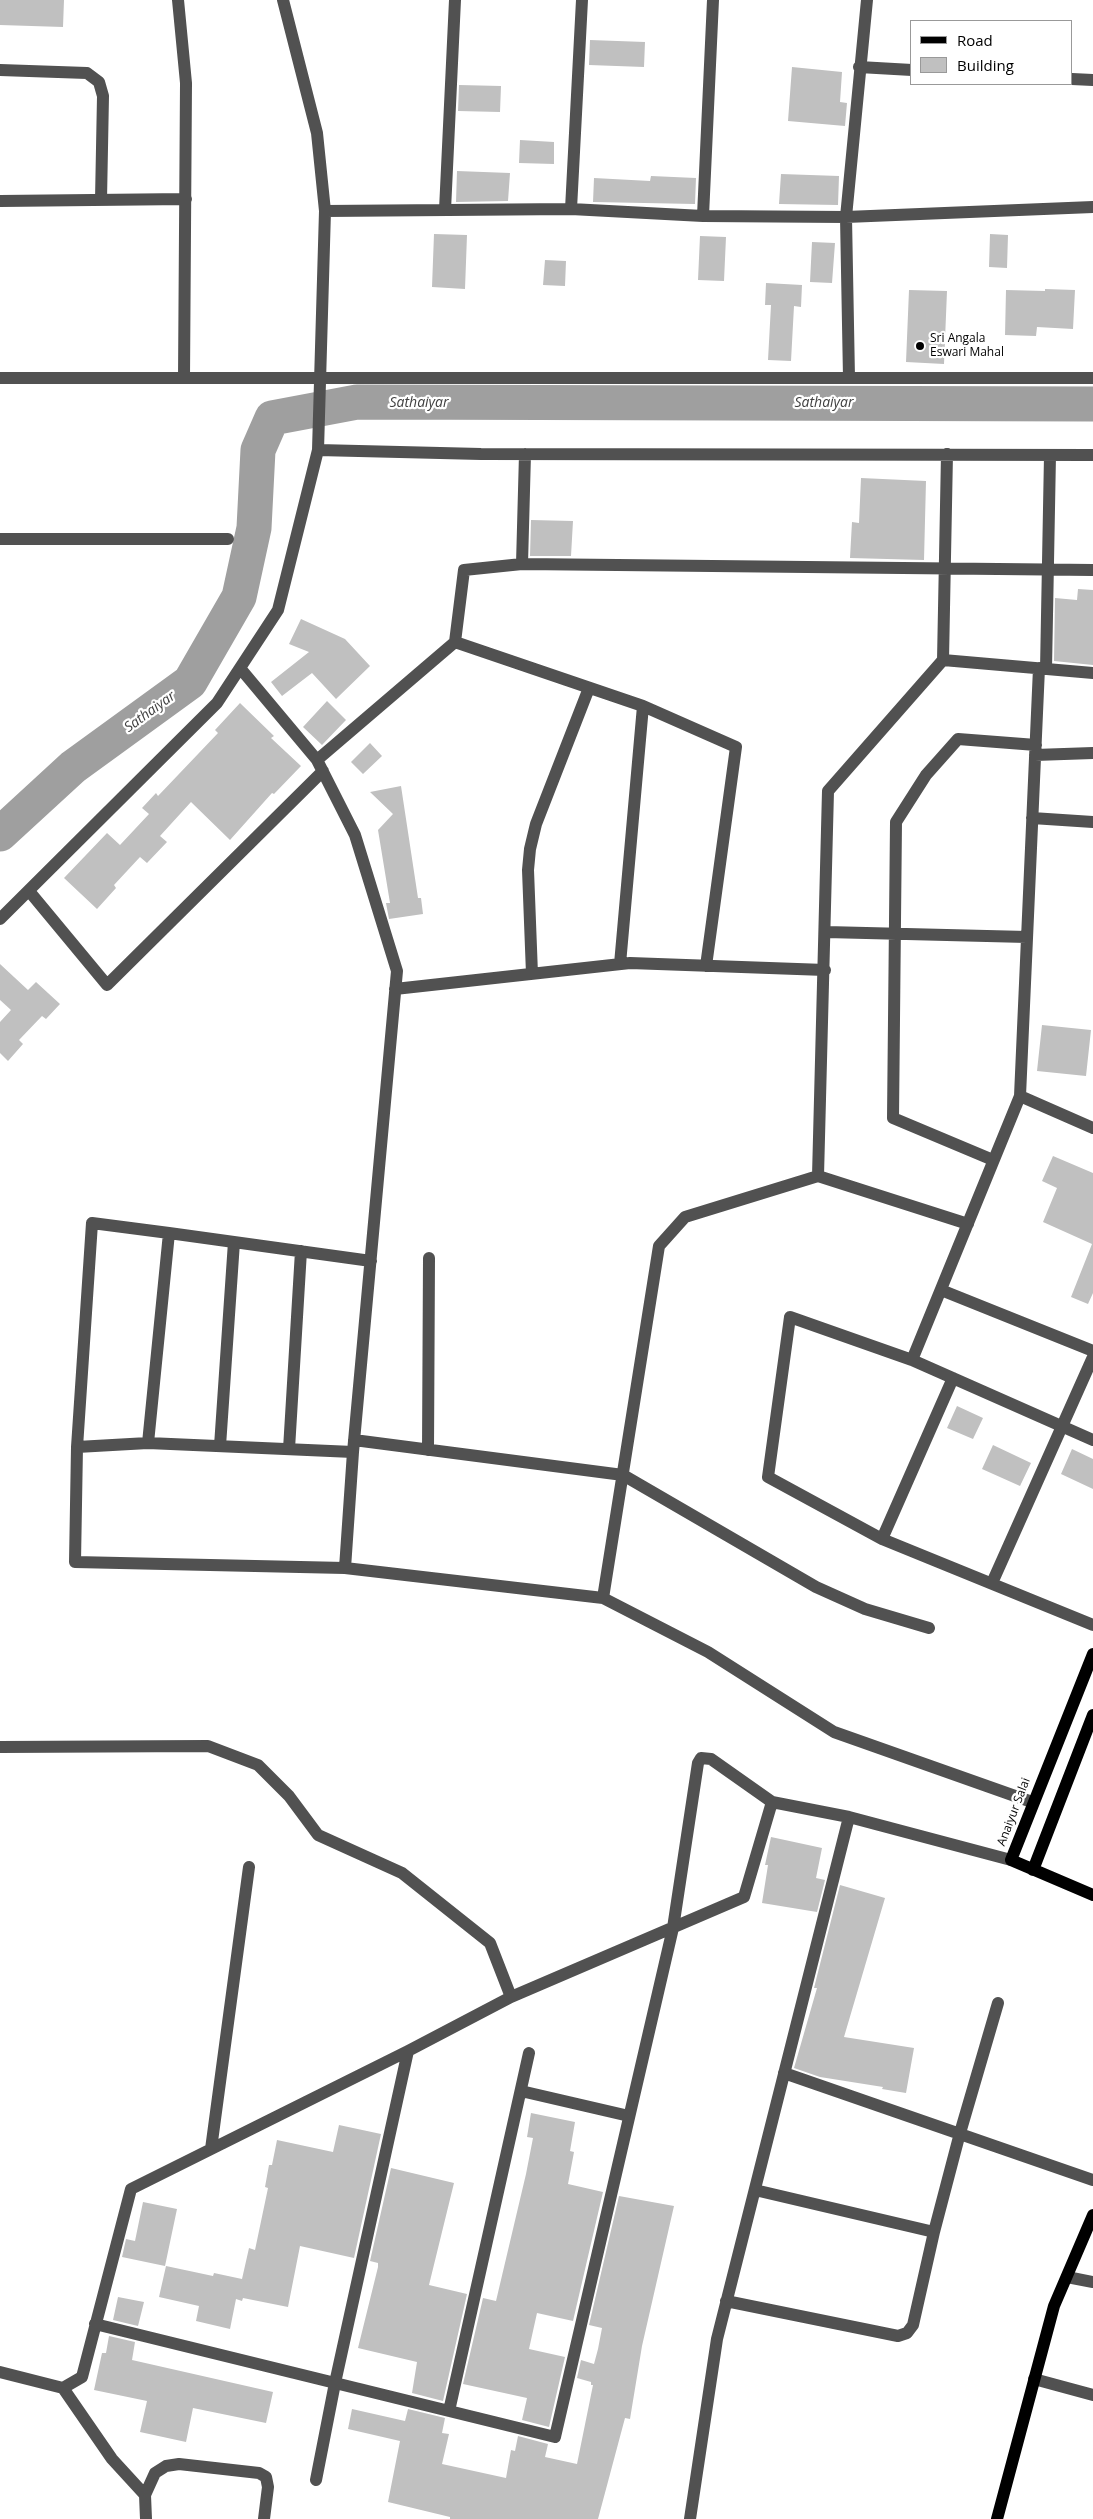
<!DOCTYPE html>
<html>
<head>
<meta charset="utf-8">
<style>
  body { margin:0 }
  #map { position:relative; width:1093px; height:2519px; overflow:hidden; background:#fff; font-family:"Open Sans",sans-serif }
  canvas { display:block }
  .legend { position:absolute; left:910px; top:20px; width:162px; height:65px; box-sizing:border-box; background:#fff; border:1px solid #999; margin:0; padding:6px 9px; list-style:none; font-size:15px; color:#000 }
  .legend li { display:flex; align-items:center; gap:10px; height:25px }
  .legend b { width:25px; border:1px solid #999 }
</style>
</head>
<body>
<div id="map">
<canvas width="1093" height="2519"></canvas>
<ul class="legend">
<li><b style="height:6px;background:#000"></b>Road</li>
<li><b style="height:14px;background:#c0c0c0"></b>Building</li>
</ul>
</div>
<script>
const ctx = document.querySelector('canvas').getContext('2d');
ctx.lineJoin = 'round';
function shape(rows) {
  const path = new Path2D();
  for (const r of rows) {
    path.moveTo(r[0], r[1]);
    for (let i = 2; i < r.length; i += 2) path.lineTo(r[i], r[i + 1]);
  }
  return path;
}
function stroke(path, color, width, dash) {
  ctx.strokeStyle = color;
  ctx.lineWidth = width;
  ctx.lineCap = dash ? 'butt' : 'round';
  ctx.setLineDash(dash || []);
  ctx.stroke(path);
}
function paint(path, color) {
  ctx.fillStyle = color;
  ctx.fill(path, 'evenodd');
}
function write(font, color, halo, rows, align = 'center') {
  ctx.font = font + ' "Open Sans",sans-serif';
  ctx.lineWidth = 4.5;
  ctx.setLineDash([]);
  ctx.textBaseline = 'middle';
  ctx.strokeStyle = halo;
  ctx.fillStyle = color;
  for (const [text, x, y, turn = 0] of rows) {
    ctx.save();
    ctx.translate(x, y);
    ctx.rotate((+turn || 0) * Math.PI / 180);
    ctx.textAlign = isNaN(turn) ? turn : align;
    if (halo) ctx.strokeText(text, 0, 0);
    ctx.fillText(text, 0, 0);
    ctx.restore();
  }
}
stroke(shape([
  [0,834,73,767,190,682,239,597,254,528,258,450,272,418,357,402,1093,404]
]), '#9f9f9f', 35);
paint(shape([
  [0,0,64,0,63,27,0,25],
  [590,40,645,42,644,67,589,65],
  [792,67,842,72,840,102,847,103,845,126,788,121],
  [459,85,501,86,500,112,458,111],
  [520,140,554,142,554,164,519,163],
  [457,171,510,173,508,201,456,202],
  [781,174,839,176,838,205,779,204],
  [651,176,696,178,695,204,593,202,594,178,650,181],
  [434,234,467,235,465,289,432,287],
  [990,234,1008,235,1007,268,989,267],
  [700,236,726,237,724,281,698,280],
  [812,242,835,243,832,283,810,282],
  [545,260,566,261,565,286,543,285],
  [766,283,802,285,801,307,794,306,791,361,768,360,771,305,765,305],
  [1045,289,1075,290,1073,329,1037,327,1036,336,1005,335,1006,290,1045,291],
  [909,290,947,291,944,364,906,362],
  [861,478,926,481,924,560,850,558,852,522,859,523],
  [531,520,573,521,571,556,530,556],
  [1078,589,1093,590,1093,665,1054,661,1055,598,1077,600],
  [301,619,345,639,370,666,336,699,312,673,282,696,271,682,309,652,289,644],
  [327,701,346,720,322,745,303,727],
  [240,703,274,736,271,738,301,766,274,794,272,793,230,840,191,802,160,836,167,842,147,863,140,857,114,885,116,888,97,909,64,878,107,833,120,845,149,814,142,808,156,793,158,796,218,733,215,730],
  [370,743,382,756,363,774,351,762],
  [401,786,418,898,421,898,423,914,389,919,386,903,390,903,378,830,393,814,370,792],
  [0,964,28,990,36,982,60,1004,46,1019,42,1016,19,1040,23,1044,8,1061,0,1053,0,1022,11,1010,0,1000],
  [1042,1025,1091,1030,1086,1076,1037,1071],
  [1053,1156,1093,1173,1093,1293,1088,1304,1071,1297,1092,1244,1043,1222,1057,1188,1042,1181],
  [957,1406,983,1418,973,1439,947,1428],
  [993,1445,1031,1463,1020,1486,982,1469],
  [1072,1449,1093,1459,1093,1489,1061,1474],
  [771,1837,822,1848,816,1878,825,1880,817,1912,762,1903,768,1865,765,1865],
  [840,1885,885,1898,844,2037,914,2048,906,2093,882,2089,883,2087,820,2077,794,2068,817,1988,814,1988],
  [531,2113,575,2122,570,2151,574,2152,568,2184,603,2192,573,2321,537,2313,529,2349,565,2357,549,2427,522,2420,527,2398,463,2384,483,2298,496,2301,526,2174,533,2138,527,2137],
  [339,2125,381,2134,354,2258,300,2246,288,2307,243,2298,242,2301,236,2299,230,2329,196,2321,199,2306,159,2297,166,2266,213,2276,214,2273,242,2279,249,2248,255,2250,268,2188,265,2187,269,2165,272,2165,277,2140,333,2152],
  [391,2168,454,2183,429,2285,467,2294,443,2401,412,2393,417,2362,358,2348,378,2267,378,2263,370,2261],
  [619,2196,674,2206,642,2346,630,2419,625,2418,598,2519,450,2519,450,2517,388,2502,400,2441,348,2429,352,2409,405,2421,408,2409,445,2418,442,2433,449,2434,442,2464,506,2478,511,2450,515,2451,518,2436,548,2444,545,2457,577,2464,593,2385,591,2385,591,2382,577,2378,581,2360,594,2364,598,2349,602,2328,589,2325],
  [143,2202,177,2209,165,2266,122,2257,126,2239,135,2241],
  [118,2297,144,2302,138,2326,113,2320],
  [109,2336,135,2342,132,2360,273,2392,266,2423,193,2408,186,2442,140,2432,147,2401,94,2390,102,2353,106,2353]
]), '#c0c0c0');
stroke(shape([
  [178,0,186,83,184,378],
  [283,0,317,133,325,211,318,450],
  [859,67,912,70],
  [0,70,87,73,99,82,103,96,101,200],
  [1072,79,1093,80],
  [0,201,186,199],
  [571,209,582,0],
  [445,210,455,0],
  [325,211,571,209,703,216,846,217,867,0],
  [703,216,713,0],
  [0,378,1093,378],
  [849,378,846,217,1093,207],
  [525,454,522,564,1093,570],
  [0,539,228,539],
  [455,642,464,570,522,564],
  [943,660,1093,673],
  [240,668,317,760,355,835,397,971,353,1452,345,1568,603,1598,708,1652,834,1732,1032,1802],
  [1039,668,1020,1096,912,1360,1093,1440],
  [1046,669,1050,455],
  [1035,755,1093,753],
  [317,760,455,642,643,706,736,747,706,966],
  [1032,818,1093,822],
  [29,891,107,985,323,771],
  [0,919,217,703,278,610,318,450,481,454,1093,455],
  [826,932,1027,937],
  [620,964,643,706],
  [532,974,528,870,530,849,536,824,589,688],
  [395,989,630,963,825,970],
  [1020,1096,1093,1128],
  [993,1160,893,1118,896,822,926,775,958,739,1036,745],
  [818,1176,968,1224],
  [941,1290,1093,1351],
  [912,1360,790,1317,768,1477,882,1539,1093,1625],
  [354,1440,623,1475,816,1587,865,1609,929,1628],
  [148,1443,77,1447,92,1223,169,1233],
  [220,1446,234,1242],
  [77,1447,75,1562,345,1568],
  [289,1449,301,1251],
  [428,1450,429,1258],
  [353,1452,148,1443,169,1233,371,1261],
  [882,1539,953,1378],
  [992,1583,1093,1357],
  [603,1598,659,1246,685,1217,818,1176,828,791,943,660,947,454],
  [0,1747,208,1746,258,1765,289,1796,318,1835,402,1873,490,1943,511,1997],
  [784,2073,1093,2180],
  [521,2091,629,2116],
  [211,2149,249,1867],
  [755,2190,934,2232],
  [1067,2277,1093,2282],
  [726,2301,898,2336,907,2333,913,2325,934,2232,960,2133,998,2003],
  [95,2324,555,2437,673,1928,698,1763,701,1758,711,1759,772,1802],
  [0,2372,63,2388,82,2377,131,2189,408,2051,511,1997,744,1897,772,1802,849,1817,1011,1860],
  [1034,2379,1093,2395],
  [63,2388,112,2459,145,2495,146,2519],
  [449,2411,529,2053],
  [316,2480,335,2383,408,2051],
  [145,2495,155,2473,166,2466,179,2464,259,2473,266,2477,268,2487,264,2519],
  [690,2519,717,2339,849,1817]
]), '#515151', 12);
stroke(shape([
  [1093,1654,1011,1860,1093,1895],
  [1033,1870,1093,1715],
  [997,2519,1054,2306,1093,2215]
]), '#000', 12);
for (const [x, y, r, color] of [
  [920,346,5,"#000"]
]) {
  const dot = new Path2D();
  dot.arc(x, y, r, 0, 2 * Math.PI);
  ctx.fillStyle = color;
  ctx.fill(dot);
  stroke(dot, '#fff', 2);
}
write('12px', '#000', '#fff', [
  ["Sri Angala",930,339],
  ["Eswari Mahal",930,353]
], 'left');
write('12px', '#000', '#fff', [
  ["Anaiyur Salai",1014,1812,-69]
]);
write('italic 14px', '#404040', '#fff', [
  ["Sathaiyar",419,403],
  ["Sathaiyar",824,403],
  ["Sathaiyar",150,712,-36]
]);
</script>
</body>
</html>
